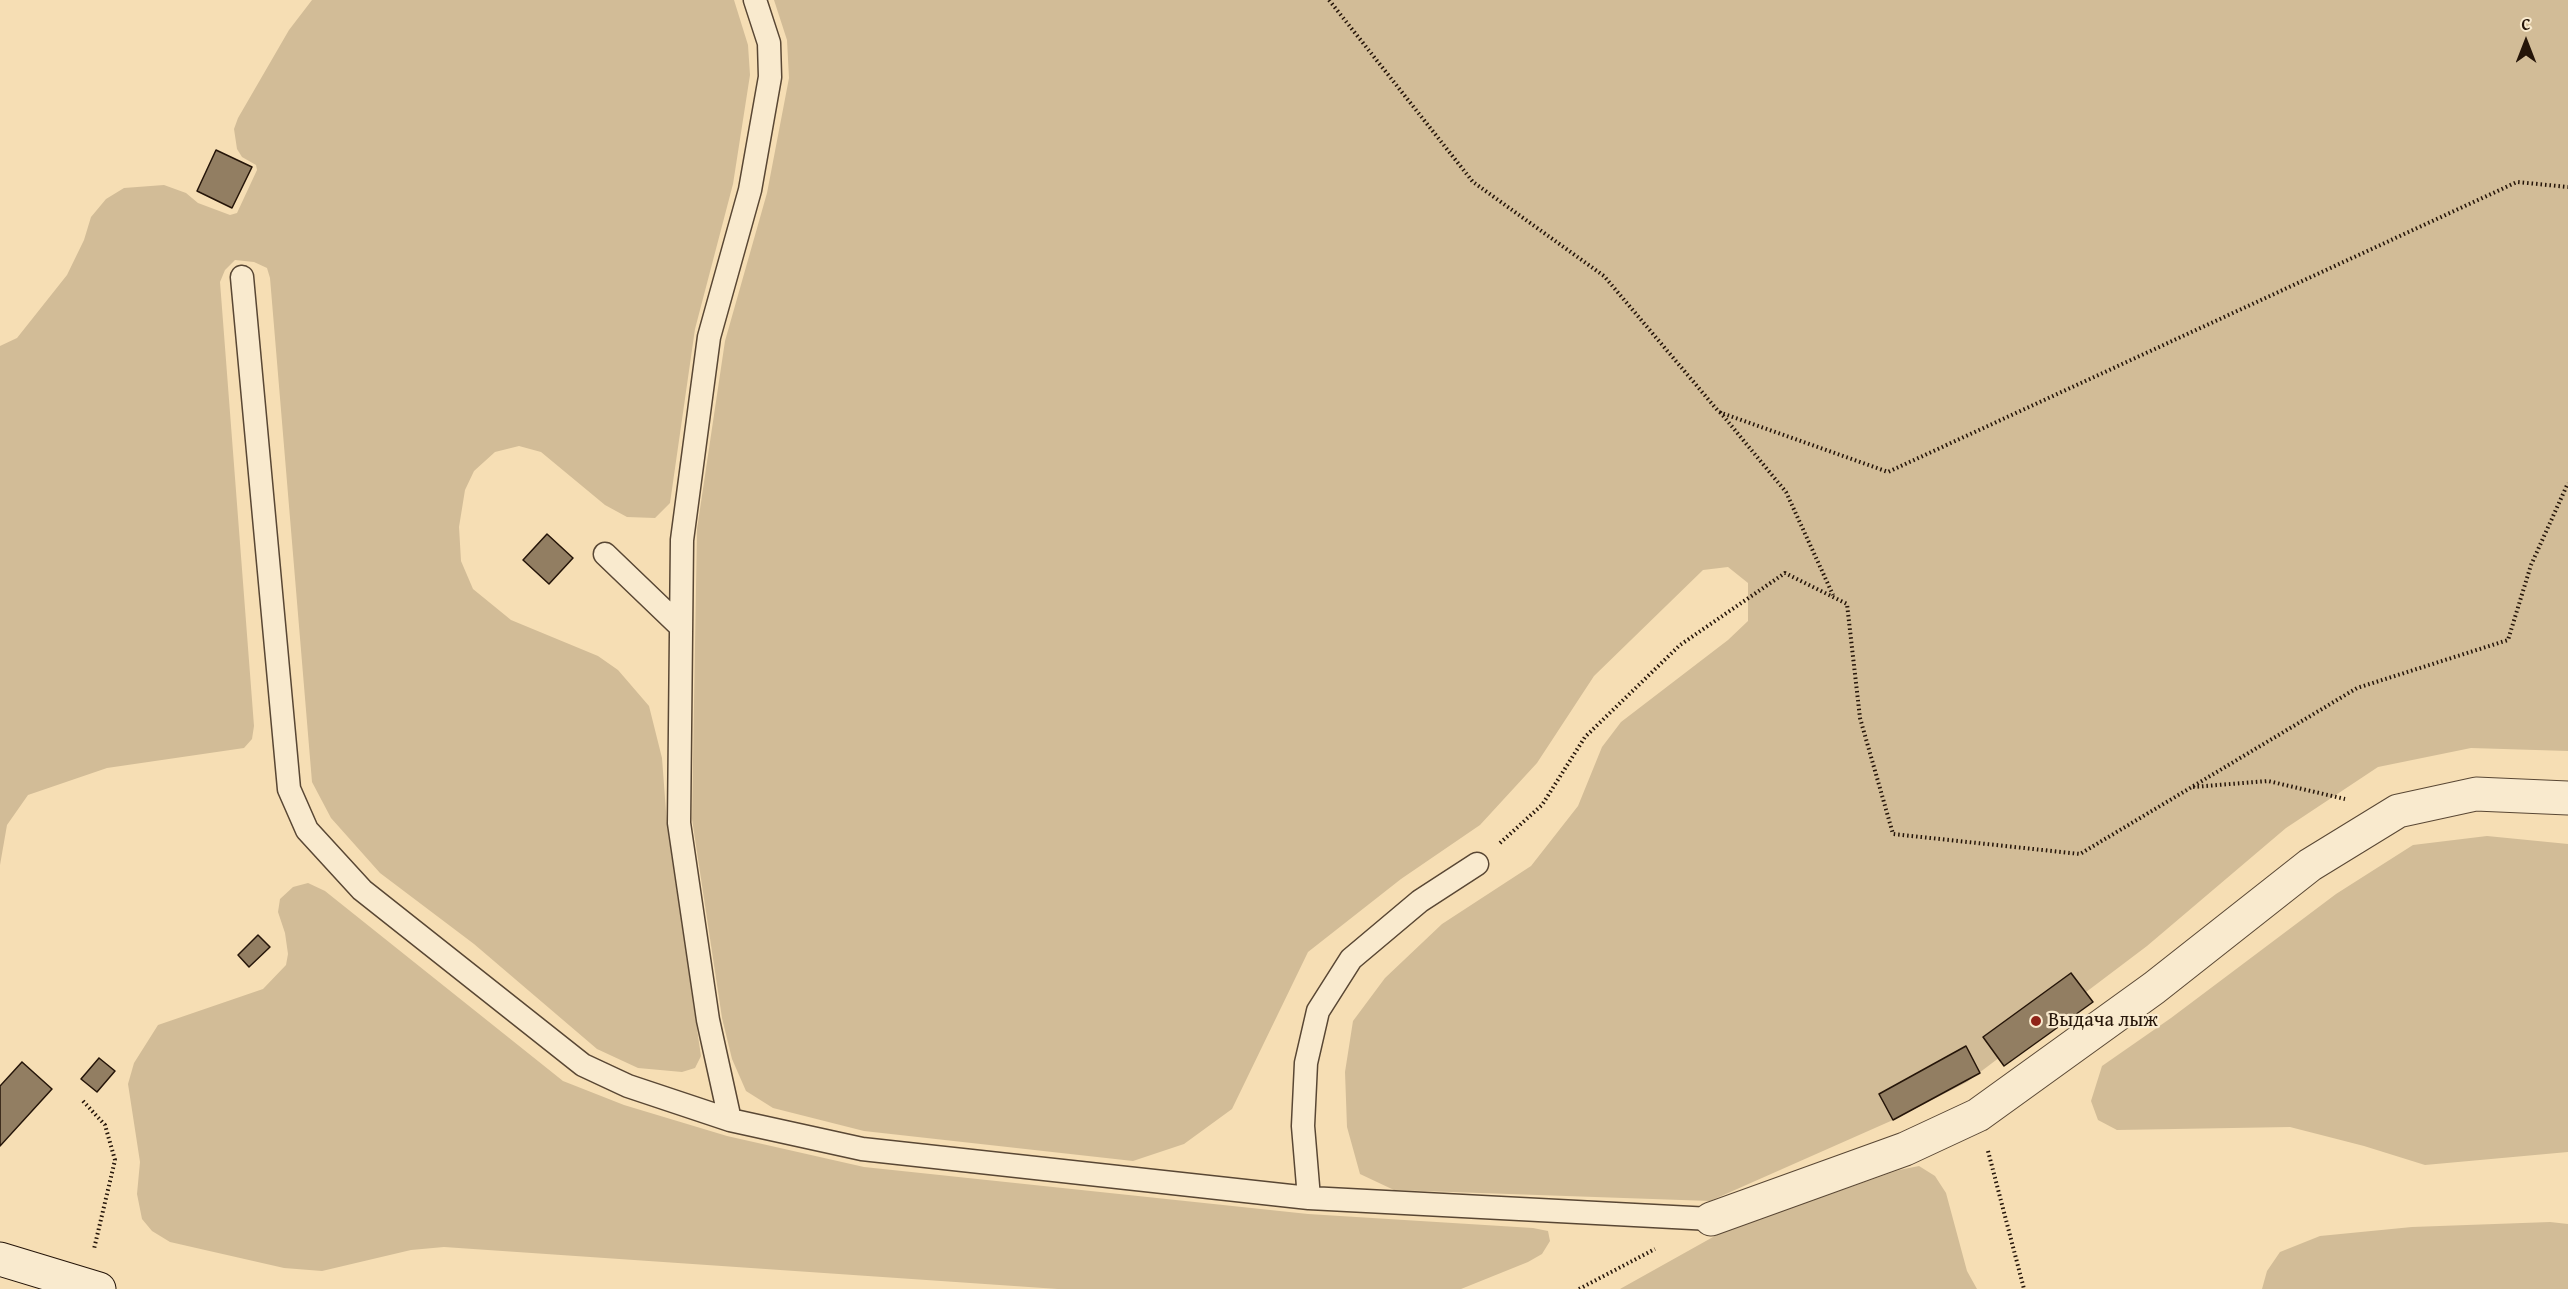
<!DOCTYPE html>
<html>
<head>
<meta charset="utf-8">
<style>
  body { margin:0 }
  #map { position:relative; width:2568px; height:1289px; overflow:hidden; background:#f6deb4; font-family:"Gentium Book Plus",serif }
  canvas { display:block }
  .north { position:absolute; left:2496px; top:12px; width:60px; height:60px; -webkit-text-stroke:4px #f9eace; paint-order:stroke; rotate:0deg; font-size:16px; font-weight:700; line-height:24px; text-align:center; color:#251509 }
  .north::after { content:''; display:block; margin:auto; width:21px; height:27px; background:#251509; clip-path:polygon(50% 0,100% 100%,50% 72%,0 100%) }
</style>
</head>
<body>
<div id="map">
<canvas width="2568" height="1289"></canvas>
<div class="north">С</div>
</div>
<script>
const ctx = document.querySelector('canvas').getContext('2d');
ctx.lineJoin = 'round';
function paint(path, color) {
  ctx.fillStyle = color;
  ctx.fill(path, 'evenodd');
}
function shape(rows) {
  const path = new Path2D();
  for (const r of rows) {
    path.moveTo(r[0], r[1]);
    for (let i = 2; i < r.length; i += 2) path.lineTo(r[i], r[i + 1]);
  }
  return path;
}
function stroke(path, color, width, dash) {
  ctx.strokeStyle = color;
  ctx.lineWidth = width;
  ctx.lineCap = dash ? 'butt' : 'round';
  ctx.setLineDash(dash || []);
  ctx.stroke(path);
}
function write(font, color, halo, rows, align = 'center') {
  ctx.font = font + ' "Gentium Book Plus",serif';
  ctx.lineWidth = 4.5;
  ctx.setLineDash([]);
  ctx.textBaseline = 'middle';
  ctx.strokeStyle = halo;
  ctx.fillStyle = color;
  for (const [text, x, y, turn = 0] of rows) {
    ctx.save();
    ctx.translate(x, y);
    ctx.rotate((+turn || 0) * Math.PI / 180);
    ctx.textAlign = isNaN(turn) ? turn : align;
    if (halo) ctx.strokeText(text, 0, 0);
    ctx.fillText(text, 0, 0);
    ctx.restore();
  }
}
paint(shape([
  [312,0,734,0,748,45,750,75,733,184,695,329,670,503,655,518,627,517,605,505,541,452,519,446,495,452,474,471,465,490,459,527,461,561,473,589,511,620,598,656,618,670,649,706,662,758,667,825,701,1056,695,1068,682,1072,638,1068,597,1049,474,944,380,873,331,818,312,782,270,278,267,268,254,262,235,260,225,270,220,282,254,726,252,739,244,748,107,768,28,795,7,825,0,865,0,346,17,338,67,275,84,240,91,217,106,199,124,188,164,185,186,193,198,203,230,215,237,213,257,170,256,165,242,157,237,149,234,129,238,118,289,30],
  [774,0,2568,0,2568,751,2471,748,2378,767,2286,828,2147,946,1967,1082,1893,1120,1710,1201,1394,1190,1360,1174,1347,1127,1345,1072,1353,1021,1385,978,1442,924,1531,866,1578,806,1602,747,1621,722,1728,640,1748,621,1748,583,1728,567,1703,570,1594,676,1537,763,1480,825,1401,879,1308,952,1232,1109,1184,1144,1133,1161,864,1131,773,1108,746,1091,732,1059,722,1018,692,819,697,529,725,341,767,193,789,78,787,40],
  [2487,836,2568,844,2568,1152,2425,1165,2364,1146,2290,1127,2117,1130,2098,1120,2091,1101,2102,1066,2171,1018,2336,894,2413,845],
  [308,883,325,891,563,1081,624,1105,727,1136,864,1167,1308,1214,1533,1228,1548,1231,1550,1241,1542,1254,1528,1262,1461,1289,1058,1289,444,1247,411,1250,322,1271,284,1268,170,1242,152,1231,142,1219,137,1194,140,1162,128,1084,134,1063,158,1025,263,989,286,965,288,954,285,933,278,912,280,899,293,887],
  [1919,1166,1935,1176,1946,1193,1967,1271,1977,1289,1620,1289,1722,1232,1899,1170],
  [2550,1222,2568,1224,2568,1289,2262,1289,2267,1271,2280,1252,2320,1236,2412,1227]
]), '#d2bc97');
const building = shape([
  [216,150,252,167,232,208,197,191,216,150],
  [547,534,573,558,549,584,523,560,547,534],
  [258,935,270,947,249,967,238,955,258,935],
  [2071,973,2093,1002,2004,1066,1983,1037,2071,973],
  [1966,1046,1980,1073,1893,1120,1879,1094,1966,1046],
  [99,1058,115,1071,97,1092,81,1079,99,1058],
  [22,1062,52,1089,0,1146,0,1086,22,1062]
]);
paint(building, '#927e62');
stroke(building, '#251509', 1.5);
const service = shape([
  [242,277,289,789,307,830,362,890,583,1065,628,1086,730,1120,862,1149,1309,1198,1711,1219],
  [605,554,681,627],
  [730,1120,708,1020,679,823,682,540,709,337,750,190,770,77,769,43,755,0],
  [1309,1198,1303,1126,1306,1063,1318,1011,1351,959,1420,901,1477,864]
]);
const minor = shape([
  [1711,1219,1905,1149,1978,1115,2154,988,2310,865,2398,811,2476,794,2568,798]
]);
const secondary = shape([
  [0,1259,99,1289]
]);
stroke(service, '#594734', 25);
stroke(minor, '#594734', 35);
stroke(secondary, '#251509', 35);
stroke(shape([
  [1329,0,1473,182,1604,276,1719,412,1888,472,2517,182,2568,187],
  [1720,412,1786,492,1833,595],
  [2193,787,2268,781,2345,799],
  [1500,843,1542,805,1585,737,1680,645,1785,573,1847,604,1860,718,1893,834,2080,854,2357,688,2508,640,2531,565,2568,483],
  [83,1101,105,1125,115,1160,94,1249],
  [1988,1151,2024,1289],
  [1579,1289,1655,1249]
]), '#251509', 4, [1.5, 3]);
stroke(service, '#f9eace', 22);
stroke(minor, '#f9eace', 33);
stroke(secondary, '#f9eace', 33);
for (const [x, y, r, color] of [
  [2036,1021,6,"#8f2418"]
]) {
  const dot = new Path2D();
  dot.arc(x, y, r, 0, 2 * Math.PI);
  ctx.fillStyle = color;
  ctx.fill(dot);
  stroke(dot, '#f9eace', 2);
}
write('20px', '#251509', '#f9eace', [
  ["Выдача лыж",2048,1021]
], 'left');
</script>
</body>
</html>
